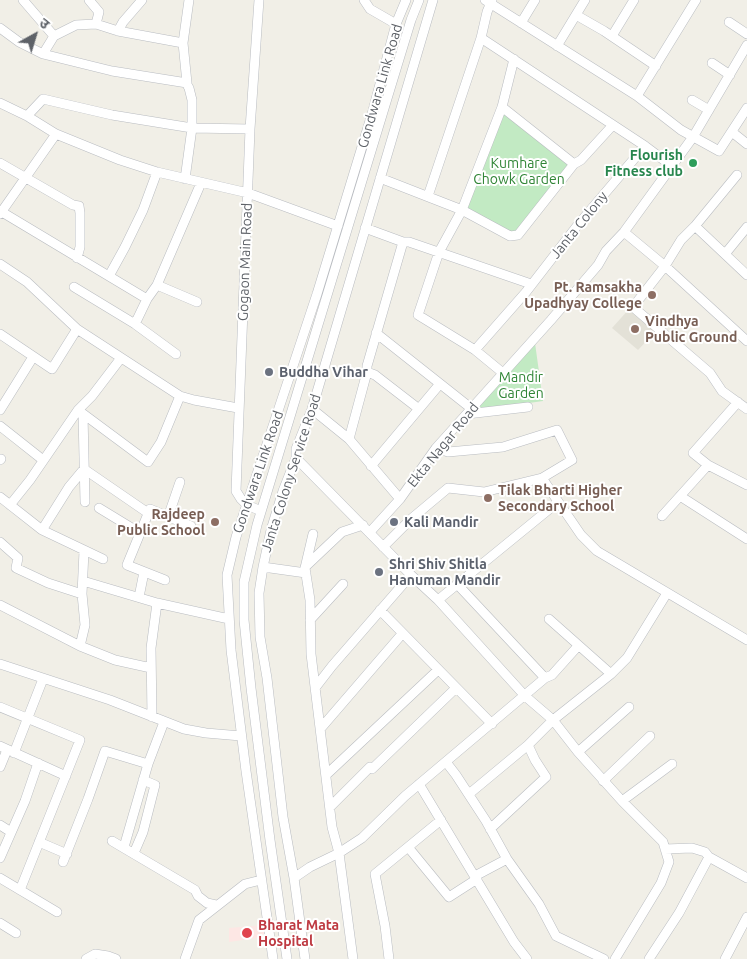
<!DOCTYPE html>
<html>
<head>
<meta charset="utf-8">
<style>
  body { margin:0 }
  #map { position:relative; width:747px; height:959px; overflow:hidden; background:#f1efe7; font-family:Ubuntu,"Noto Sans Devanagari",sans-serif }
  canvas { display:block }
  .north { position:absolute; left:10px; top:10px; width:50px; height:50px; -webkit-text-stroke:4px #fff; paint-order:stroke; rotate:39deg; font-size:14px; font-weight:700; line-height:20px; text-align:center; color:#5e6268 }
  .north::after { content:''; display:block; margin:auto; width:18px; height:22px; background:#5e6268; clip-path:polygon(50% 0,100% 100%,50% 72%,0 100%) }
</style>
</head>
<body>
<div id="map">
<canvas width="747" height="959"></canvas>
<div class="north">उ</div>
</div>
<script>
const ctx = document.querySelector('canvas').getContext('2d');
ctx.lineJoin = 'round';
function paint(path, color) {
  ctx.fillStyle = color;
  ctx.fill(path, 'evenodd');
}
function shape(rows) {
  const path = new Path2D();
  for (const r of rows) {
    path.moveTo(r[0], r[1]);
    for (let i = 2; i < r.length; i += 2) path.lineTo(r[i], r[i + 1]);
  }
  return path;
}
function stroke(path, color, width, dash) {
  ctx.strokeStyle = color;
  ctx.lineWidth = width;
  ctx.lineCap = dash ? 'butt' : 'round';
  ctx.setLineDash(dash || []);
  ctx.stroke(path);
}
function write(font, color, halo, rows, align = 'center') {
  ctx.font = font + ' Ubuntu,sans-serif';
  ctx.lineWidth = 4;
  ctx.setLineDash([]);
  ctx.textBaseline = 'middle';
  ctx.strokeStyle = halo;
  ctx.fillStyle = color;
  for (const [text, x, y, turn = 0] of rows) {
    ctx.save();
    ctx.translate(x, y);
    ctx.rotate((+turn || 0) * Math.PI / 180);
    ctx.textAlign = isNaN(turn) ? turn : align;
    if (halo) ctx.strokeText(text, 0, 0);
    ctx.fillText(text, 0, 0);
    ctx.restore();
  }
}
paint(shape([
  [630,308,657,330,638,350,612,328]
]), '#e3e1d7');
paint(shape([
  [264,925,264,937,229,942,229,928]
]), '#fde7e4');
paint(shape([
  [502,107,574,164,518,235,462,210],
  [535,343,543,401,473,411]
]), '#c2eac3');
const minor = shape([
  [23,0,54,36],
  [89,0,99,12,96,24],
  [259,0,250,129,236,491,241,499,247,505,261,511],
  [364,0,370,9,396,24],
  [485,0,637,96,681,130,719,151,747,108],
  [576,15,604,31,656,66],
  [729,22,747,34],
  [521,23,535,0],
  [0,28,19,42,43,54,112,71,187,83],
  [118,31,123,22,142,0],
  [612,36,634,0],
  [481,38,645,146,673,167],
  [557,46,585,0],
  [43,54,54,36,76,25,96,24,118,31,183,43],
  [712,63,730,75],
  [637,96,696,0],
  [692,100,709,110],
  [0,103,27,116,56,134,120,160,157,172,248,193,338,226],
  [502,107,574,164],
  [27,116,43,99,112,115,192,128,250,129],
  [732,132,747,144],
  [0,163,73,205,79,206,80,213,80,247,77,258],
  [380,178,462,210,510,236,518,235,574,164,581,160,612,126],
  [185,179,192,128,192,100,189,88,186,83,187,83,183,43,189,0],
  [428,196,481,38,487,12,492,0],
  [2,212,147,299],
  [0,214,56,134],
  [695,226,737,175],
  [365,228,403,242,409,242,531,284],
  [624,232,665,266,747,341],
  [725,254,747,227],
  [0,264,27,282,77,329,180,396,194,400,238,408],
  [747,275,695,226,681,240,665,266,633,307,710,373,722,391,747,409],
  [109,276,125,247,143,210,157,172],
  [157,285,197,302],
  [74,287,135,324,176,354],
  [135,324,147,299,157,285,201,183],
  [376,333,472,409],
  [0,334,52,369,77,329],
  [475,350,526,292,577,226,645,146],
  [367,372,375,375,419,409],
  [503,373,475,350,418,315,439,252,462,210,502,107,514,59],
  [738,402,693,453,708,465,747,485],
  [312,409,349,439,400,499],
  [0,410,33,357],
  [78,410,148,462,161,442,180,396],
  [83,414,85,502],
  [467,414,528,407],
  [0,426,43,460],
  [349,439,367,372,367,366,403,242],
  [296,458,411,575,438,600,525,696,553,720,611,674,627,658,667,593],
  [0,460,1,459],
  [371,466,439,385],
  [542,478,581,535,597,551,747,640],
  [680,496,747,539],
  [0,497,42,530,103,559],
  [10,505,30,480,78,410,92,396,121,358],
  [99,508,140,533],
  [662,516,708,465],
  [168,517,180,482],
  [42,530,69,487,84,469,148,513],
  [370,532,400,499,436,448,551,320,598,265,606,251,624,232,693,137,747,45],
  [313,534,305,568,310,600,311,654,332,827,339,853,353,959],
  [0,542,18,558,16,568,48,583,82,594],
  [383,547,411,519,448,488,484,492,542,478,572,460,557,430,503,447,448,452,436,448],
  [263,567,306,573],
  [305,567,342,532,363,525],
  [165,580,127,565,150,509,191,526],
  [83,581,157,603,229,619],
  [457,584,545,678],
  [139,597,144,572],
  [438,600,558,502],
  [0,605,80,646,115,660,151,668],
  [380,610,492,724],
  [549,619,611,674],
  [310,620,343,584],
  [80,646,85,625,82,594,84,551],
  [0,664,110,700,184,729,206,733,241,736],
  [315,688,332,666,411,575],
  [0,707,80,740,20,890],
  [152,717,151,648,157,603],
  [321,728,402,634],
  [0,746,66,776],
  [578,752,629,707],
  [14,753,43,679],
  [446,762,456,775,486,821,507,859,539,904,556,936,604,959],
  [0,767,7,750],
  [326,775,438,670],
  [603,781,650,736],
  [419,784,514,942,527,959],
  [469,794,528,745,553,720,578,752,622,801,663,842,669,862,661,883,615,959],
  [622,801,672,764],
  [330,807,370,767,372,769,456,688],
  [0,825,11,832],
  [490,829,546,777,535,760,528,745],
  [112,841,195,890,198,896,207,903,216,905],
  [39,842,67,854],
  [124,847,148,764,164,722],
  [408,847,449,897,477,879],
  [665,849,692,848,705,852,709,857,747,878],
  [134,853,143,832,155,785,143,780],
  [0,858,25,801,38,763],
  [63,862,88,799,105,751,148,764],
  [475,876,507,859],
  [0,878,57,912],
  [294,878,310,867,339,853,362,838,405,796,545,678,552,675,578,646],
  [0,923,16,933],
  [86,959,95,954,108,956,116,959],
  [185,959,199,920,245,884,261,880],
  [273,959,246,771,231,650,227,575,236,537,317,294,372,114,396,24,406,0],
  [287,959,270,840,251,688,244,620,244,582,257,525,411,20,419,0],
  [305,959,294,878,283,817,267,678,260,637,259,593,263,567,271,530,283,491,296,458,296,449,312,409,433,0],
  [389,959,385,926,375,874,441,820],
  [649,959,679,913,709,857],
  [725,959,747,917]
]);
stroke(minor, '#b9bcc1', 10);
stroke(minor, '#fff', 9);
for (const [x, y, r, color] of [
  [693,163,5,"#2e9e5b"],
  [652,295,5,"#8d6e63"],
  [635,329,5,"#8d6e63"],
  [269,372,5,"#6b7280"],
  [488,498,5,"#8d6e63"],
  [215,522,5,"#8d6e63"],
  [394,522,5,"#6b7280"],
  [379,572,5,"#6b7280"],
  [247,933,6,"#e0444e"]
]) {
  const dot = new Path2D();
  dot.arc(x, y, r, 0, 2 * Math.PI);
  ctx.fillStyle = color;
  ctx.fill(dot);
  stroke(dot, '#fff', 2);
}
write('14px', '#5e6268', '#fff', [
  ["Gondwara Link Road",380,86,-74],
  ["Janta Colony",579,225,-51],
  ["Gogaon Main Road",245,262,-88],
  ["Ekta Nagar Road",443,445,-51],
  ["Gondwara Link Road",258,472,-71],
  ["Janta Colony Service Road",291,473,-72]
]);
write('bold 14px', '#27864d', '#fff', [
  ["Flourish",683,155],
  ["Fitness club",683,171]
], 'right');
write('14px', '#308536', '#fff', [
  ["Kumhare",519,163],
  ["Chowk Garden",519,179],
  ["Mandir",521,377],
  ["Garden",521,393]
]);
write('bold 14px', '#785e54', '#fff', [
  ["Pt. Ramsakha",642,287],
  ["Upadhyay College",642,303],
  ["Vindhya",645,321,"left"],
  ["Public Ground",645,337,"left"],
  ["Tilak Bharti Higher",498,490,"left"],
  ["Secondary School",498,506,"left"],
  ["Rajdeep",205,514],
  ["Public School",205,530]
], 'right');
write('bold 14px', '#5b616d', '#fff', [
  ["Buddha Vihar",279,372],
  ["Kali Mandir",404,522],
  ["Shri Shiv Shitla",389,564],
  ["Hanuman Mandir",389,580]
], 'left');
write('bold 14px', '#be3a42', '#fff', [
  ["Bharat Mata",258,925],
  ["Hospital",258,941]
], 'left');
</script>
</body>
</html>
